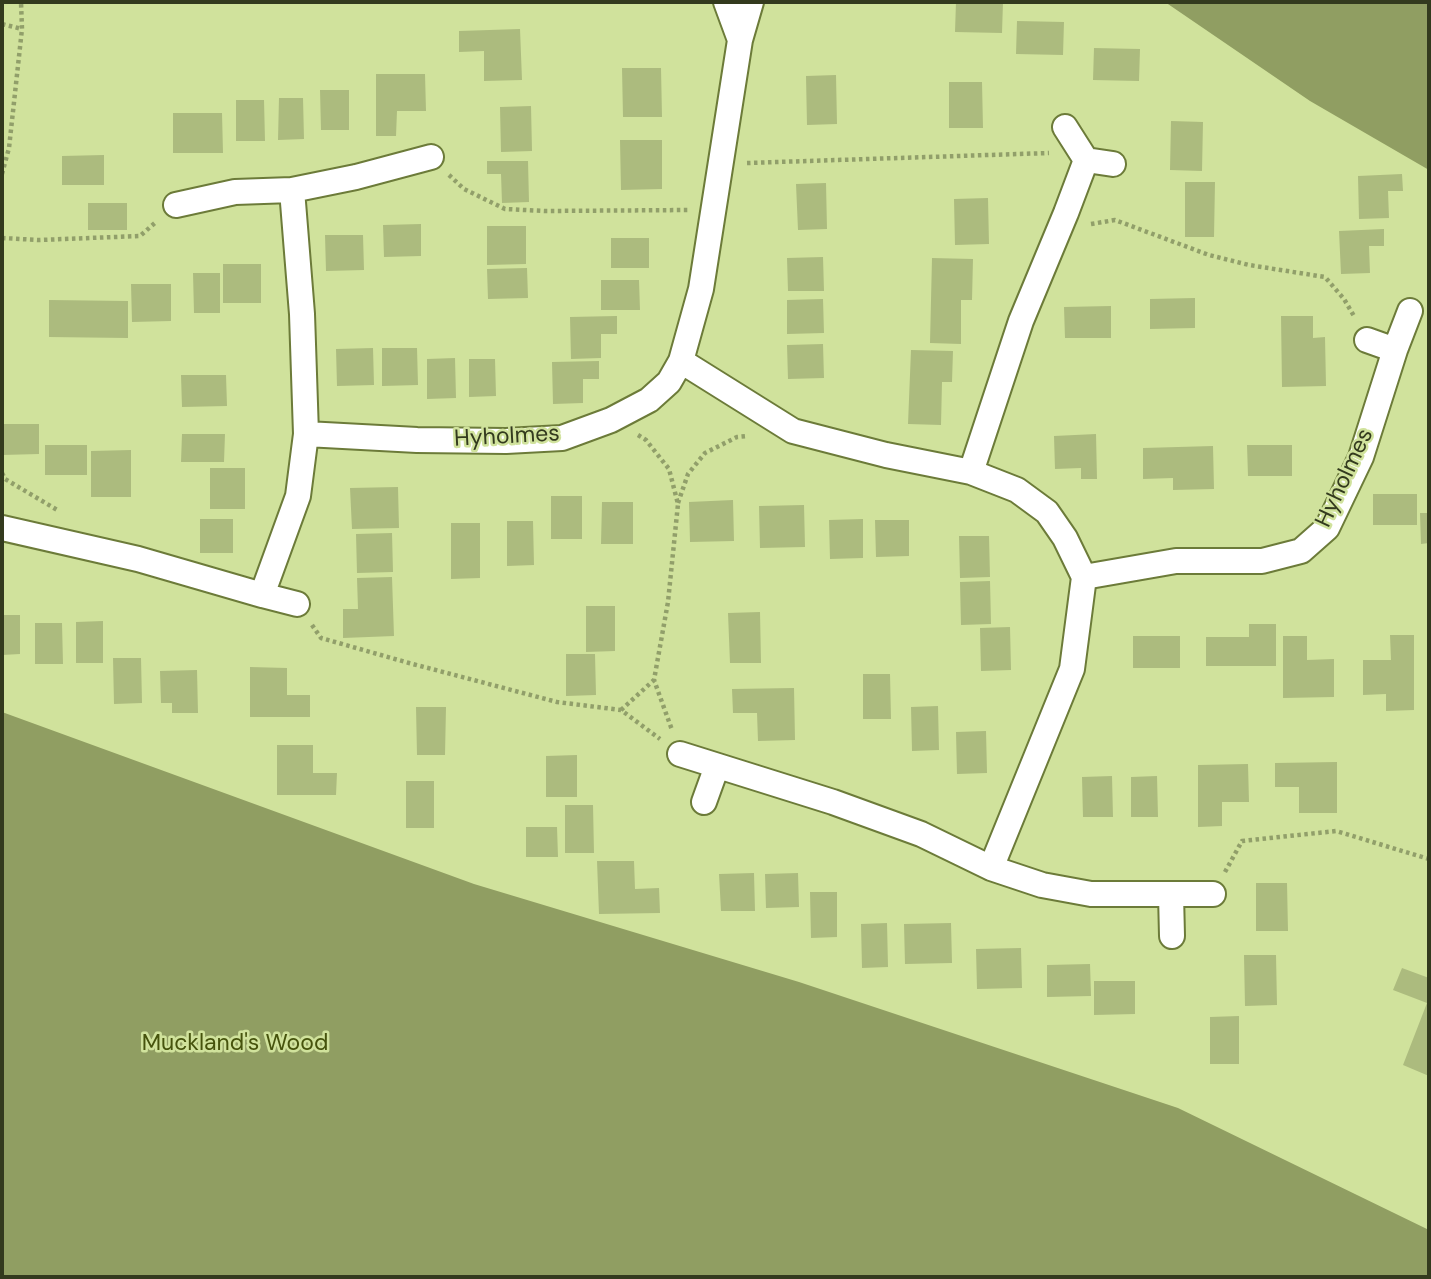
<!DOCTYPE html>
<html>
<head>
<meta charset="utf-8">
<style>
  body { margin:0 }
  #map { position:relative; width:1431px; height:1279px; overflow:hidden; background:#d0e29c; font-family:"DM Sans",sans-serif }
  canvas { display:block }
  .frame { position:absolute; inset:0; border:4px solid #333a1e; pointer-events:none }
</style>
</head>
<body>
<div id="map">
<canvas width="1431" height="1279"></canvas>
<div class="frame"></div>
</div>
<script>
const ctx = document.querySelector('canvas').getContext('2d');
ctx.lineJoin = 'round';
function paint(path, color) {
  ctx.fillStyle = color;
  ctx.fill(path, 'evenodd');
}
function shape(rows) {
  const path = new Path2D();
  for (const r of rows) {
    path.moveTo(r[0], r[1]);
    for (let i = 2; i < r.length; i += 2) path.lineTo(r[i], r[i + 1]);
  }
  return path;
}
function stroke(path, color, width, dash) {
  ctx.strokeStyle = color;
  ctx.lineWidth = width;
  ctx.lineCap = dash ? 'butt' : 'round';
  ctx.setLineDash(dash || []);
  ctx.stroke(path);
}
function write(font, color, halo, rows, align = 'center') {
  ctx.font = font + ' "DM Sans",sans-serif';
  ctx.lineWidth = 5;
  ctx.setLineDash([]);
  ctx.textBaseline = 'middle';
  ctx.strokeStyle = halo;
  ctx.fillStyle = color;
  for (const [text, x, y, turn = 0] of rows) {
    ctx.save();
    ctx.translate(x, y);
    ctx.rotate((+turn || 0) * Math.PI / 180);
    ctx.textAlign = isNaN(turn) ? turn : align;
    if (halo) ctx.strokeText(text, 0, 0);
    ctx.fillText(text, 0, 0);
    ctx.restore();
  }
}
paint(shape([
  [1165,2,1429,2,1429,170,1310,101],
  [2,712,474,884,799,982,1178,1108,1429,1230,1429,1277,2,1277]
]), '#909e62');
paint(shape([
  [956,2,1003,2,1002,33,955,32],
  [1017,21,1064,22,1063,55,1016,54],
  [520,29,522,80,484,81,484,51,459,52,459,31],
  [1094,48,1140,49,1139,81,1093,80],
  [622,68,661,68,662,117,623,117],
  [376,74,425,74,426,111,397,111,396,136,376,136],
  [836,75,837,124,807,125,806,76],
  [949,82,982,82,983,128,949,128],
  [320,90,349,90,349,130,321,130],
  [279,98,303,98,304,139,278,140],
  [236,100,264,100,265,141,236,141],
  [531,106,532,151,501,152,500,107],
  [173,113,222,113,223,153,173,153],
  [1171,121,1203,122,1202,171,1170,170],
  [620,140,662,140,662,189,621,190],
  [104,155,104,185,62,185,62,156],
  [487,161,528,161,529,202,502,203,501,174,487,174],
  [1402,174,1403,191,1388,191,1389,218,1359,219,1358,176],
  [1185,182,1215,182,1214,237,1185,237],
  [826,183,827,229,798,230,796,184],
  [988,198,989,244,955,245,954,199],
  [88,203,127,203,127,230,88,230],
  [421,224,421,256,384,257,383,225],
  [487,226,526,226,526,264,487,265],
  [1384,229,1384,246,1369,246,1370,273,1341,274,1339,231],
  [325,235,363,235,364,270,326,271],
  [611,238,649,238,649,268,611,268],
  [823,257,824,291,788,291,787,258],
  [932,258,973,259,972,300,961,300,961,344,930,343],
  [223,264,261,264,261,303,223,303],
  [527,268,528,298,488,299,487,269],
  [193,273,220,273,220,313,194,313],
  [601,280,639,280,640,310,601,310],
  [131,284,171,284,171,321,132,322],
  [1195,298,1195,328,1150,329,1150,299],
  [823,299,824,333,787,334,787,300],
  [49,300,128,301,128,338,49,337],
  [1111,306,1111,338,1065,338,1064,307],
  [617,316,617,334,601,334,601,358,571,359,570,317],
  [1281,316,1313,316,1313,338,1325,337,1326,386,1282,387],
  [823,344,824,378,788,379,787,345],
  [373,348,374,385,337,386,336,349],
  [382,348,417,348,418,385,382,386],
  [911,350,953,351,952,382,942,382,941,425,908,424],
  [455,358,456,398,427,399,427,359],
  [469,359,495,359,496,396,469,397],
  [599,361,599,379,583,379,583,403,553,404,552,362],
  [181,375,226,375,227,406,182,407],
  [2,424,39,424,39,454,2,455],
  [182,434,225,434,224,462,181,462],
  [1096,434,1097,479,1081,479,1081,468,1055,469,1054,436],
  [45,445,87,445,87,475,45,475],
  [1247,445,1292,445,1292,476,1248,476],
  [1213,446,1214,489,1173,490,1173,478,1143,479,1143,448],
  [131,450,131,497,91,497,91,451],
  [210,468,245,468,245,509,210,509],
  [398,487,399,528,352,529,350,488],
  [1373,494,1417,494,1417,525,1373,525],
  [551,496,582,496,582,539,551,539],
  [733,500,734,541,690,542,689,502],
  [602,502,633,502,633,544,601,544],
  [804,505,805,547,760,548,759,506],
  [1420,513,1429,513,1429,543,1421,544],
  [200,519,233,519,233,553,200,553],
  [863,519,863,558,830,559,829,520],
  [875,520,909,520,909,556,876,557],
  [507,521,533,521,534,565,507,566],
  [451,523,480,523,480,578,451,579],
  [392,533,393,572,357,573,356,534],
  [959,536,989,536,990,577,960,578],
  [392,577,394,636,343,638,343,609,358,609,357,578],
  [990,581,991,624,961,625,960,582],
  [586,606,615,606,615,651,586,652],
  [760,612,761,663,730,663,728,613],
  [2,615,20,615,20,654,2,655],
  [103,621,103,663,76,663,76,622],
  [35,623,62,623,63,664,35,664],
  [1249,624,1276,624,1276,666,1206,666,1206,637,1249,637],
  [1010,627,1011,670,981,671,980,628],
  [1390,635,1414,635,1414,710,1386,711,1386,694,1363,695,1363,660,1391,660],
  [1133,636,1180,636,1180,668,1133,668],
  [1283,636,1307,636,1307,660,1334,659,1334,697,1283,698],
  [566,654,595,654,596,695,566,696],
  [113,658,141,658,142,703,114,704],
  [250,667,287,668,287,695,310,695,310,717,250,717],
  [197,670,198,713,172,713,172,703,161,703,160,671],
  [863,674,890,674,891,719,863,719],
  [794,688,795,740,758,741,757,713,733,713,732,689],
  [938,706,939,750,912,751,911,707],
  [416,707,446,707,445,755,417,755],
  [986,731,987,773,957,774,956,732],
  [277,745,313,745,313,773,337,773,336,795,277,795],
  [577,755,577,797,546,797,546,756],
  [1337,762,1337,813,1299,813,1299,787,1275,787,1275,763],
  [1248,764,1249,802,1222,802,1222,826,1198,827,1198,765],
  [1112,776,1113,817,1083,817,1082,777],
  [1157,776,1158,817,1131,817,1131,777],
  [406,781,434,781,434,828,406,828],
  [565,805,593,805,594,853,565,853],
  [526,827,557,827,558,857,526,857],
  [597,861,634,861,635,889,659,888,660,913,599,914],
  [754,873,755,911,721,911,719,874],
  [798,873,799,907,766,908,765,874],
  [1256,883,1287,883,1288,931,1256,931],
  [810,892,837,892,837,937,811,938],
  [887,923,888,967,862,968,861,924],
  [951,923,952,963,905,964,904,924],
  [1021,948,1022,988,977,989,976,949],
  [1244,955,1276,955,1277,1005,1245,1006],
  [1090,964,1091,996,1047,997,1047,965],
  [1402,968,1429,978,1429,1076,1403,1065,1427,1003,1393,990],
  [1094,981,1135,981,1135,1014,1094,1015],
  [1239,1016,1239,1064,1210,1064,1210,1017]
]), '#acbb7e');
const minor = shape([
  [726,2,740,40],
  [1086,160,1113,164],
  [292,190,356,177,431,157],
  [176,205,235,192,292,190,302,314,306,434],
  [1367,340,1395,350],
  [681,361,793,431,886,455,971,472,1017,490,1047,512,1065,538,1084,577,1072,669,991,868],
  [971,472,1021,321,1066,213,1086,160,1065,127],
  [2,528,138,559,262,595],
  [1084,577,1176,561,1262,561,1301,551,1327,528,1361,457,1395,350,1410,311],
  [297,604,262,595,298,496,306,434,417,440,506,441,562,438,611,420,649,400,669,382,681,361,701,289,740,40,751,2],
  [680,754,833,802,921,834,991,868,1042,885,1091,894,1213,894],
  [704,802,717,766],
  [1171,894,1172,936]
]);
stroke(minor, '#6c7b39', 28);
stroke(shape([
  [2,24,22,29],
  [747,163,1049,153],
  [2,174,9,148,22,29,21,2],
  [449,175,464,189,505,209,545,211,689,210],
  [1091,224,1115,220,1209,255,1249,265,1325,277,1344,299,1354,316],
  [2,238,39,240,140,236,156,222],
  [638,435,646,440,669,469,678,504,668,602,654,680,672,730],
  [2,473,5,479,59,511],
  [678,503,688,474,705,453,737,437,747,436],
  [312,625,321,638,409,663,557,702,621,710,660,739],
  [621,710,654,680],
  [1225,872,1242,841,1336,831,1429,859]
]), '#919f6a', 4.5, [3.5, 3.5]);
stroke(minor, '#fff', 24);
write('23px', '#333a1e', '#d0e29c', [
  ["Hyholmes",507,437,-3],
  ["Hyholmes",1345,478,-65]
]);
write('23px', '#46530d', '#d0e29c', [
  ["Muckland's Wood",235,1044]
]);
</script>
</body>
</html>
